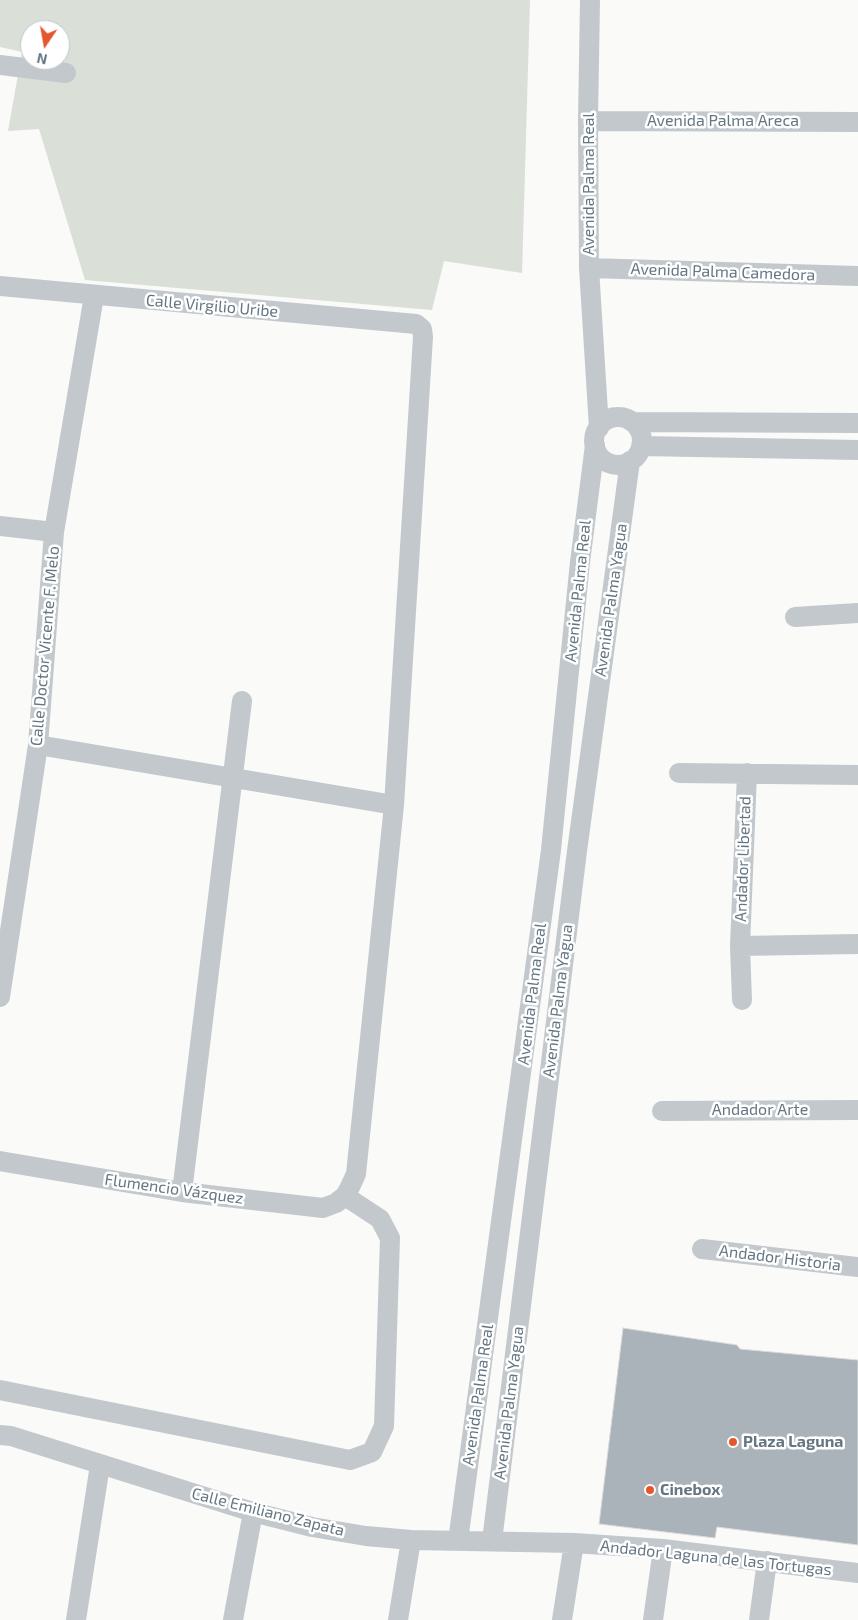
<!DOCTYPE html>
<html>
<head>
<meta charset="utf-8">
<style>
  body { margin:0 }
  #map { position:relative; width:858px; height:1620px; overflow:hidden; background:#fafaf8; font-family:"Exo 2",sans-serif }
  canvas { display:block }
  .north { position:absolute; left:20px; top:20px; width:50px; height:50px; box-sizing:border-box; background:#fff; border:1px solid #c1c8cd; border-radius:50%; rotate:192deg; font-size:14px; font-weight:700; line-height:20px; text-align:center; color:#657683 }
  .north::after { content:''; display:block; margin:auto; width:18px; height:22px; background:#e4572e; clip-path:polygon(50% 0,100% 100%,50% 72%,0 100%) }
</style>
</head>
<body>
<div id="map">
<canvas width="858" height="1620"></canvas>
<div class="north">N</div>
</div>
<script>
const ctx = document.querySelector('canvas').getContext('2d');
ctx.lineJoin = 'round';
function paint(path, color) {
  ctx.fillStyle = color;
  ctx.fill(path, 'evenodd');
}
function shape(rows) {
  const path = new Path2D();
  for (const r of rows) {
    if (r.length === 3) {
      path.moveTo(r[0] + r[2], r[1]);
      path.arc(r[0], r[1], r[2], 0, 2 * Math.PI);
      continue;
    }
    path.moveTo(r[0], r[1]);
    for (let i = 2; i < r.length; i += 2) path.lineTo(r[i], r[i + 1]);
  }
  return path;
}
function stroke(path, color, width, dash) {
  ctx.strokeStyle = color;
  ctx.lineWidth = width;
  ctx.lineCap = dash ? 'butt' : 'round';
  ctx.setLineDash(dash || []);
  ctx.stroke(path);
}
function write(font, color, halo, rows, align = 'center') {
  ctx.font = font + ' "Exo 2",sans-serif';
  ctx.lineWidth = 5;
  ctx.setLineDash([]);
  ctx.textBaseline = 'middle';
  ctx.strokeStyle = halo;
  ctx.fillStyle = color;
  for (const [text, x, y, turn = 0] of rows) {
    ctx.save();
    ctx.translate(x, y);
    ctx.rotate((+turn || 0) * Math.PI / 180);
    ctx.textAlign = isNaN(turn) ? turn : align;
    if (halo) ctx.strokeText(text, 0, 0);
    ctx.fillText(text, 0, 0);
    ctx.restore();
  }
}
paint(shape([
  [0,0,530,0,522,273,444,261,432,310,85,280,39,129,8,131,22,52,0,47],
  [30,30,60,30,60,60,30,60]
]), '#dadfd7');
const building = shape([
  [623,1328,737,1345,740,1349,858,1360,858,1545,717,1527,715,1538,599,1524,623,1328]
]);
paint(building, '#aab3b9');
stroke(building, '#dcdcda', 1);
stroke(shape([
  [590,0,588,121,589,268,599,428],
  [0,65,66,73],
  [588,121,858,122],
  [589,268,858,276],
  [0,286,416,324,422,329,423,337,394,805,356,1174,350,1187,345,1196,336,1203,323,1208,182,1192,0,1161],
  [618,441,24],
  [632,422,858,423],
  [641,446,858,450],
  [0,526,54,532],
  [795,617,858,613],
  [38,745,394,805],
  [679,773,858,775],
  [740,946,858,944],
  [0,997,38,745,54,532,94,296],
  [742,1000,740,946,747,773],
  [662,1111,858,1110],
  [182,1192,242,701],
  [702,1249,858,1267],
  [0,1390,350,1460,372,1452,384,1426,390,1238,380,1219,345,1196],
  [0,1435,11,1436,253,1512,312,1527,366,1536,411,1540,574,1543,663,1549,858,1573],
  [458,1541,551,850,580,562,595,445],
  [492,1541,577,851,630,461],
  [76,1620,100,1465],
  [233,1620,253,1512],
  [398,1620,411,1540],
  [562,1620,574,1543],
  [653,1620,663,1549],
  [759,1620,767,1561]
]), '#c3c8cc', 20);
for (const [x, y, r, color] of [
  [733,1442,5,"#e4572e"],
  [650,1490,5,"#e4572e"]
]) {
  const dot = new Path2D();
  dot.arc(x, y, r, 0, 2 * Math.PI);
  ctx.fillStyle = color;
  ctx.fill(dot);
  stroke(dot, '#fff', 2);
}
write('16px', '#657683', '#fff', [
  ["Avenida Palma Areca",723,121],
  ["Avenida Palma Real",589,184,-90],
  ["Avenida Palma Camedora",723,272,2],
  ["Calle Virgilio Uribe",212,306,5],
  ["Avenida Palma Real",578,591,-84],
  ["Avenida Palma Yagua",611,600,-82],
  ["Calle Doctor Vicente F. Melo",45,646,-85],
  ["Andador Libertad",743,859,-88],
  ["Avenida Palma Real",532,994,-83],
  ["Avenida Palma Yagua",558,1001,-83],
  ["Andador Arte",760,1110],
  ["Flumencio Vázquez",174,1189,8],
  ["Andador Historia",780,1258,7],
  ["Avenida Palma Real",478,1395,-82],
  ["Avenida Palma Yagua",509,1403,-83],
  ["Calle Emiliano Zapata",268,1512,14],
  ["Andador Laguna de las Tortugas",716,1558,6]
]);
write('bold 16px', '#657683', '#fff', [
  ["Plaza Laguna",743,1442],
  ["Cinebox",660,1490]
], 'left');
</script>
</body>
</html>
